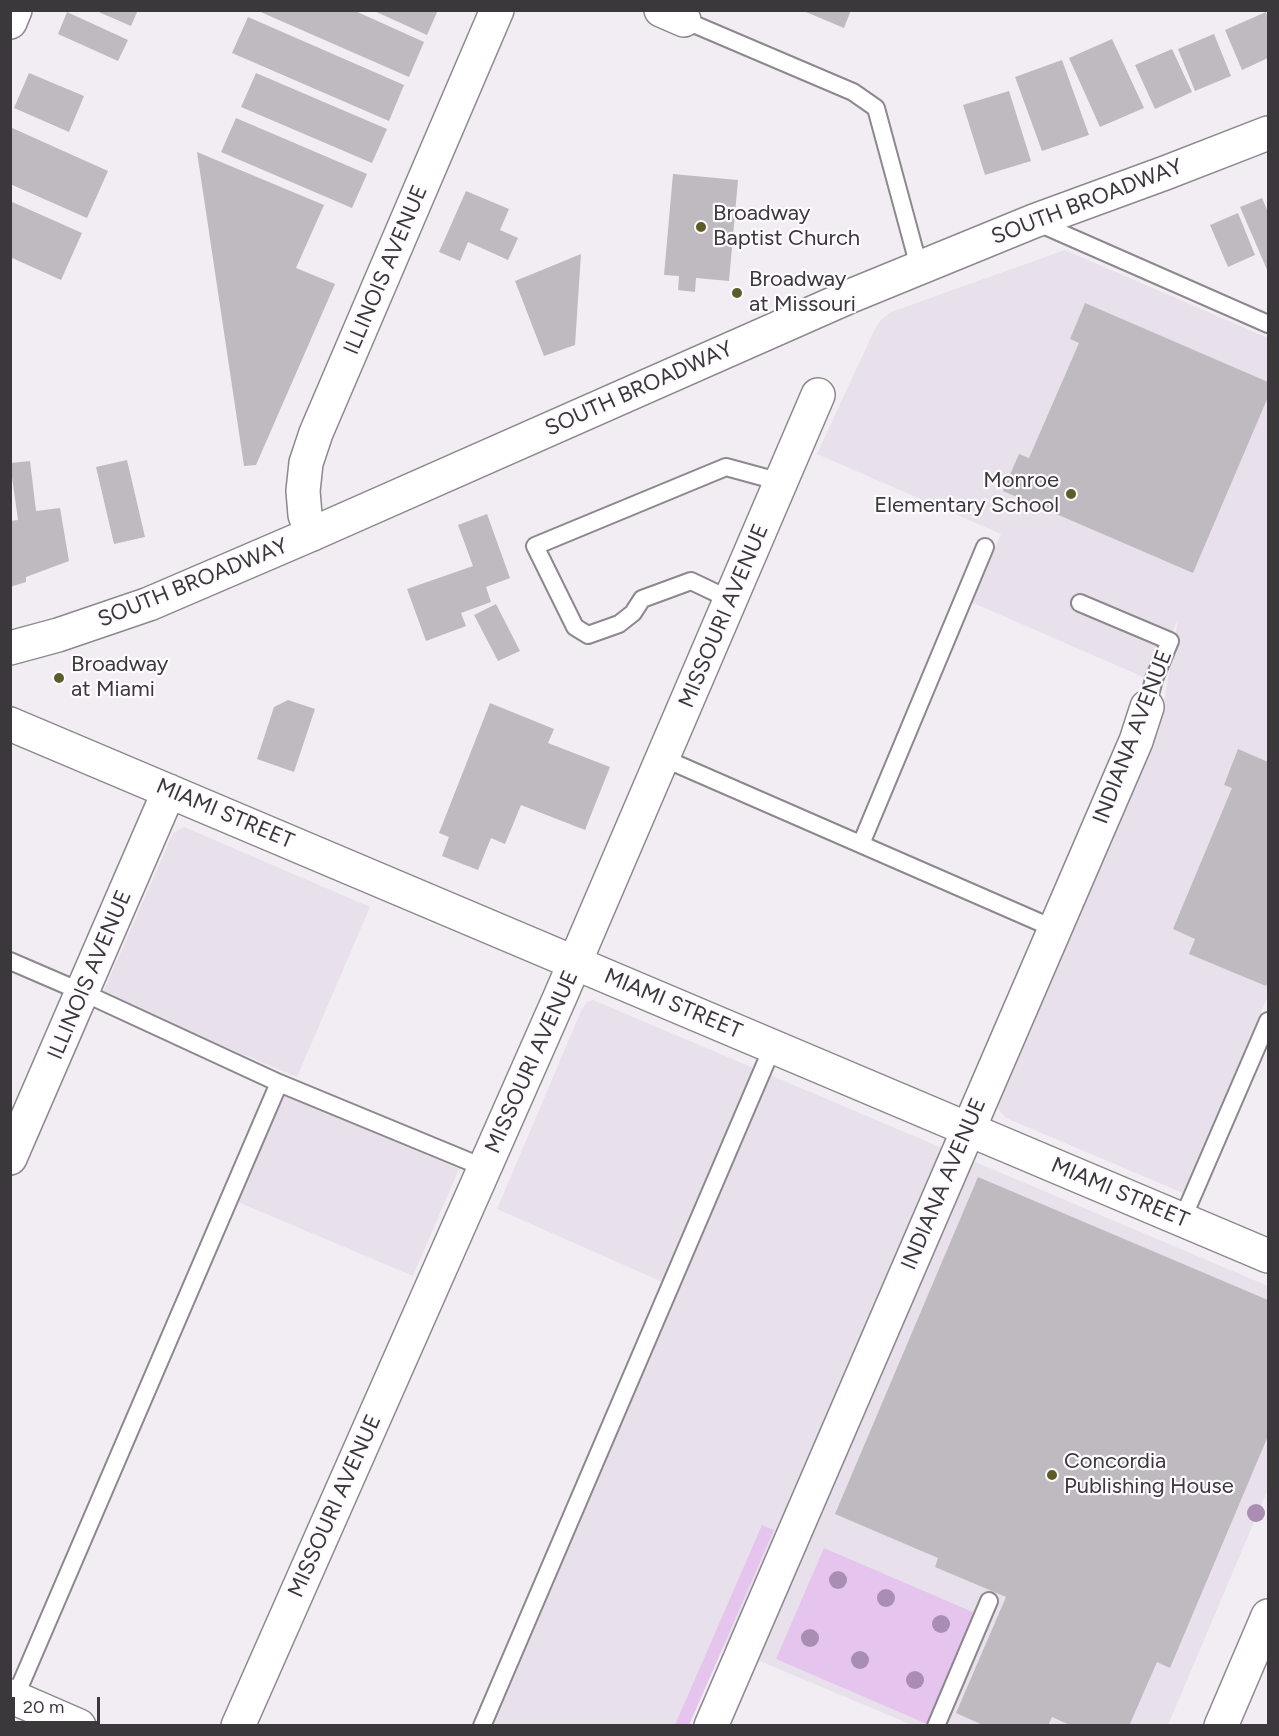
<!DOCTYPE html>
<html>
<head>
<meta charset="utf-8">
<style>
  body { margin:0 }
  #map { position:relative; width:1279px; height:1736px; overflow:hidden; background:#f2edf3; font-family:Figtree,sans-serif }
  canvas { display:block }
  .frame { position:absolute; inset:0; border:12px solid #3a383a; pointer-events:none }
  .scale { position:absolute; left:12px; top:1697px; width:88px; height:27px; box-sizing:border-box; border:3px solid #3a383a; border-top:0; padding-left:8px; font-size:18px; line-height:21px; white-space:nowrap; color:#3a383a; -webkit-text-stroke:4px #fefbff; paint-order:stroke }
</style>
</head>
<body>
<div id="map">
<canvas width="1279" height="1736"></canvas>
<div class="frame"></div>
<div class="scale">20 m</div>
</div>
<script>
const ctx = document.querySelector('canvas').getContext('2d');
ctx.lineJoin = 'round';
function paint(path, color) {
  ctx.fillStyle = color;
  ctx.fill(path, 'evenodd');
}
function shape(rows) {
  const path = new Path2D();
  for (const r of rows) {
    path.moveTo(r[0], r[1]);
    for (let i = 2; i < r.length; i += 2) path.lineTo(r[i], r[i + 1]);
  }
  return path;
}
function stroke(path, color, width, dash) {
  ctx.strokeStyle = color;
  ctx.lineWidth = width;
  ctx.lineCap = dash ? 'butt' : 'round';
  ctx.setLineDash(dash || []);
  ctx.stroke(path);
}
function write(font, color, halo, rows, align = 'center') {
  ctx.font = font + ' Figtree,sans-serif';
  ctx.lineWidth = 4.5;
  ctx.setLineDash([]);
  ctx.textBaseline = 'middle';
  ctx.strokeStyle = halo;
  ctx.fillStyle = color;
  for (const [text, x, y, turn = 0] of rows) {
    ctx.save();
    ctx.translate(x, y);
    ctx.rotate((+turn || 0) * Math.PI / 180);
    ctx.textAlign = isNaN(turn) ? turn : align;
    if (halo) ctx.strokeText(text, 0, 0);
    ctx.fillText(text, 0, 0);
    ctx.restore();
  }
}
paint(shape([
  [1065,250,1268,338,1268,996,1183,1193,1006,1118,998,1109,1000,1098,1159,731,1178,620,1150,680,971,602,1001,534,817,454,873,333,880,321,891,312],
  [184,827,370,907,297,1077,102,995,173,833],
  [593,1000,1268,1286,1268,1489,1168,1725,912,1725,724,1646,689,1725,492,1726,676,1288,497,1209,582,1009,587,1002],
  [284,1095,459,1169,413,1276,238,1202]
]), '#e8e0eb');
paint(shape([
  [762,1525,774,1530,689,1725,675,1725],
  [824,1548,975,1613,927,1724,776,1659]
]), '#e5c5ee');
paint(shape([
  [94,10,138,10,131,26],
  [256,10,353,10,424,42,409,77],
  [372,10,438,10,427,35],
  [801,10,851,10,844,28],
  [67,12,128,40,118,61,58,34],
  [1266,12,1268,18,1268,58,1242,70,1225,30],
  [248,17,404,85,389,121,232,53],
  [1214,34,1231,76,1195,91,1178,49],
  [1112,39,1144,108,1100,127,1069,58],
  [1172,49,1192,92,1155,109,1135,65],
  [1062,60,1089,135,1042,151,1015,77],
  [29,73,84,96,69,132,14,108],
  [256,73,387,129,372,163,241,107],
  [1009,91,1031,161,985,175,963,105],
  [236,118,367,174,352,208,221,152],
  [10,127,108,171,87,218,10,184],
  [197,152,324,205,296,268,335,284,256,465,244,466],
  [673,174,738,180,729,281,696,278,695,292,678,290,679,276,664,275],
  [466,191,509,209,500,230,518,238,508,260,468,242,460,261,439,252],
  [1262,198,1268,212,1268,272,1240,207],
  [10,201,82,233,61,280,10,257],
  [1238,213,1255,255,1228,267,1210,225],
  [581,254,575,345,544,356,515,281],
  [1085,303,1268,382,1268,397,1193,573,1003,491,1019,454,1029,458,1079,343,1070,339],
  [127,460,145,537,114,544,96,467],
  [30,461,36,511,60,508,69,561,26,577,26,582,10,587,10,521,18,520,10,463],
  [487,514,510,578,486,587,491,602,461,613,466,626,426,641,407,589,473,566,458,525],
  [496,604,520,651,498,661,474,615],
  [288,700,315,709,294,772,257,759,274,707],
  [490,703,554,729,548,743,610,767,585,830,521,805,505,844,491,838,478,870,442,856,449,837,439,833],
  [1238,749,1268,762,1268,981,1266,986,1189,954,1195,939,1173,929,1232,788,1224,785],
  [978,1177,1268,1300,1268,1436,1170,1668,1157,1662,1129,1726,1072,1726,1052,1717,1048,1726,985,1726,956,1713,1006,1597,935,1567,938,1558,835,1514]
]), '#bfbac0');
const service = shape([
  [684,20,853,92,876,108,919,267],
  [1036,222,1268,324],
  [731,600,691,581,642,599,633,613,619,624,588,635,575,627,535,546,726,467,781,482],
  [1080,603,1170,641,1154,679,1147,707],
  [663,758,1055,929],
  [861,844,985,547],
  [10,961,82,992,279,1083,485,1168],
  [1182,1220,1268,1021],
  [13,1702,279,1083],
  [482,1726,773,1046],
  [936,1726,989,1601]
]);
const minor = shape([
  [661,10,684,20],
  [10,22,15,10],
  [312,534,305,515,303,491,306,463,316,433,497,10],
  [10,724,1268,1256],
  [10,1158,169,791],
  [10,1696,79,1726],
  [238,1726,560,997,818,395],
  [711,1726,1136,741,1147,707]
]);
const secondary = shape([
  [1221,1726,1268,1616]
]);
const primary = shape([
  [10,648,58,635,149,604,312,534,853,295,1034,221,1165,173,1268,133]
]);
stroke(service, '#8c888e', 20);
stroke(minor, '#8c888e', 36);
stroke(secondary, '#8c888e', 36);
stroke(primary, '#8c888e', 36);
stroke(service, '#fff', 16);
stroke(minor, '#fff', 33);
stroke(secondary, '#fff', 33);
stroke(primary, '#fff', 33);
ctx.fillStyle = '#a98db2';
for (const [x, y] of [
  [1256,1513],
  [838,1580],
  [886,1598],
  [941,1624],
  [810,1638],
  [860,1660],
  [915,1680]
]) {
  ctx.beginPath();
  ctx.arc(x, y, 9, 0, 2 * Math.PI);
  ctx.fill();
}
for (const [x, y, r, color] of [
  [701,227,6,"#5d5c29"],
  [737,293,6,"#5d5c29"],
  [1071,494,6,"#5d5c29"],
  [59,678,6,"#5d5c29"],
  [1052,1475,6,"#5d5c29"]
]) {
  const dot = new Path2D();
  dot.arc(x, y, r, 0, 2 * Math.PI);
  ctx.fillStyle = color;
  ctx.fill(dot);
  stroke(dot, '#fefbff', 2);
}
write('22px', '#3a383a', '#fefbff', [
  ["SOUTH BROADWAY",1087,202,-21],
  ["ILLINOIS AVENUE",386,270,-67],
  ["SOUTH BROADWAY",639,389,-24],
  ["SOUTH BROADWAY",193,583,-22],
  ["MISSOURI AVENUE",724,616,-67],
  ["INDIANA AVENUE",1133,737,-69],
  ["MIAMI STREET",225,814,23],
  ["ILLINOIS AVENUE",90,975,-67],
  ["MIAMI STREET",673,1004,23],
  ["MISSOURI AVENUE",532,1062,-66],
  ["INDIANA AVENUE",944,1184,-67],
  ["MIAMI STREET",1120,1193,23],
  ["MISSOURI AVENUE",335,1506,-66]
]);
write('22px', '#3a383a', '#fefbff', [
  ["Broadway",713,214],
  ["Baptist Church",713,239],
  ["Broadway",749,280],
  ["at Missouri",749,305],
  ["Monroe",1059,481,"right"],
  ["Elementary School",1059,506,"right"],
  ["Broadway",71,665],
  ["at Miami",71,690],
  ["Concordia",1064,1462],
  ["Publishing House",1064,1487]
], 'left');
</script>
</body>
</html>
